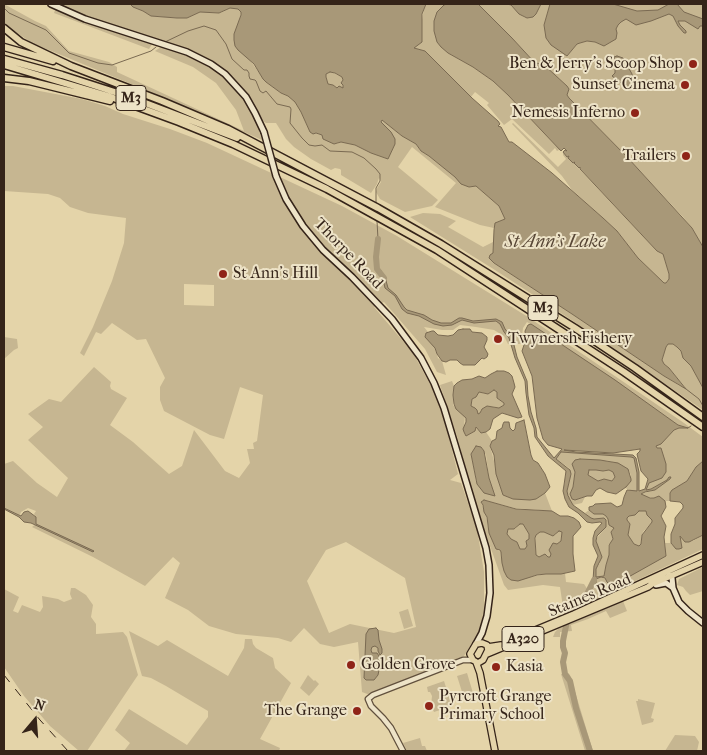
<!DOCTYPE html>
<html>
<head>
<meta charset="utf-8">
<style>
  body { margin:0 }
  #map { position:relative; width:707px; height:755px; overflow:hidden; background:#e4d4a9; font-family:"IM FELL French Canon",serif }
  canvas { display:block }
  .frame { position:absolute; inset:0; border:5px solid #352419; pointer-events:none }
  .north { position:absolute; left:10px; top:695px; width:50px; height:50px; -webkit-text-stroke:4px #ede3c7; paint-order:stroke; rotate:18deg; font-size:14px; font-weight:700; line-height:20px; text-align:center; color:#352419 }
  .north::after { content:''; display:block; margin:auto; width:18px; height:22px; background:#352419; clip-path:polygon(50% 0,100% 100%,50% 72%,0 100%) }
</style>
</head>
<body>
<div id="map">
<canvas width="707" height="755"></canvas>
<div class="frame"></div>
<div class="north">N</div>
</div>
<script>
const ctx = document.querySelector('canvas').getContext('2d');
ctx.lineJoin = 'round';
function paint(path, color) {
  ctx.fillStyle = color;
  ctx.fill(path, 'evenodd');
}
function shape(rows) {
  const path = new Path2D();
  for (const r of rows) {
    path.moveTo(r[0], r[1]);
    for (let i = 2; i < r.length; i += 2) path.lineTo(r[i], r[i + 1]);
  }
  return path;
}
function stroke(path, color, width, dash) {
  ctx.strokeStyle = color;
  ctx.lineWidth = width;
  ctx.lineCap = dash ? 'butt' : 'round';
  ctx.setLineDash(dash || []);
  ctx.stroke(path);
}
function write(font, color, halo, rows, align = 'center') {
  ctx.font = font + ' "IM FELL French Canon",serif';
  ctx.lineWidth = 4;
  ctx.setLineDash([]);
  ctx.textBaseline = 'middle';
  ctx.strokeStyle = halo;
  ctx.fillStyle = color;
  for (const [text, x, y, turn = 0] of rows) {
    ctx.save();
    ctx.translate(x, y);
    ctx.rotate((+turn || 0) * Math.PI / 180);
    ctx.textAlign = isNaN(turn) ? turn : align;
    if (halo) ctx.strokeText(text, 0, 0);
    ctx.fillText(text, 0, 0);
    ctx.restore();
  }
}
paint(shape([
  [4,4,35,21,46,26,69,51,109,62,117,67,117,72,244,131,236,110,216,83,193,67,155,51,161,47,169,47,154,41,149,49,54,13,57,4,130,4,133,7,143,11,151,16,178,18,187,18,200,12,220,13,230,8,237,8,241,12,239,22,249,59,266,82,281,93,288,96,295,102,301,112,310,132,322,135,336,144,341,142,355,145,371,153,388,159,394,146,381,122,382,120,402,136,416,144,421,151,429,156,469,187,476,186,499,206,505,219,497,222,494,228,480,225,435,207,456,183,412,147,398,167,438,200,432,206,405,212,380,199,376,192,377,188,381,182,380,179,379,178,377,184,371,193,341,175,341,170,340,169,335,168,331,170,311,159,294,147,286,139,276,123,266,123,263,121,254,105,242,87,229,77,246,97,261,125,259,131,262,140,194,110,32,43,4,24],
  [426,4,446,4,437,12,448,53,473,67,493,81,508,95,561,151,559,150,557,151,555,148,549,154,512,119,504,125,487,105,489,103,475,92,471,97,425,51,413,48,422,20,424,9],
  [478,4,509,4,524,17,530,18,536,14,541,4,550,4,544,25,567,56,577,44,580,43,587,41,595,42,601,45,605,45,610,42,610,4,703,4,703,247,692,228,683,217,626,156,569,98,567,95,569,89,567,86,543,64,535,63,512,38],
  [330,72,334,73,342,77,343,88,337,88,333,85,328,84,326,77,326,74],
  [4,86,13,86,82,99,105,106,123,114,170,129,207,143,342,206,397,236,528,317,684,423,703,437,703,461,696,467,687,481,672,490,670,501,665,501,658,497,654,498,643,496,641,494,655,490,667,480,651,489,646,490,649,483,666,469,661,449,657,448,656,446,661,443,674,430,679,428,688,428,678,425,527,322,523,328,521,344,508,344,504,336,494,330,476,327,460,325,453,330,442,330,424,327,428,332,425,335,434,346,438,358,442,361,446,375,437,372,425,349,384,302,374,307,413,353,435,393,446,426,458,474,450,480,461,483,477,529,484,572,484,607,480,632,464,656,370,695,362,692,358,642,334,647,320,644,304,628,291,642,278,638,236,634,209,626,188,610,165,598,180,563,173,557,145,586,93,557,32,527,36,524,36,517,34,514,36,511,28,508,21,512,20,515,4,508,4,464,13,461,37,483,57,497,68,478,28,440,43,427,28,414,49,399,61,402,94,367,111,382,110,386,111,389,127,398,110,425,133,442,169,474,182,466,194,430,225,471,239,478,250,463,247,449,254,449,253,443,257,441,263,395,240,387,224,439,210,435,164,411,160,400,160,387,165,378,146,339,137,340,112,323,101,334,96,332,84,356,80,353,93,327,112,281,124,243,126,218,88,213,70,207,60,198,48,194,4,191],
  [184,284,214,285,214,306,184,305],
  [346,542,405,578,416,627,394,633,350,624,329,633,307,581,326,550],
  [513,123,558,167,566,159,563,155,563,152,657,251,663,254,669,274,669,279,666,283,664,283,638,258,617,231,603,218,572,190,562,176,512,124],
  [423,213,440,214,456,221,448,227,483,247,493,242,494,263,572,314,664,376,680,386,685,387,669,368,664,364,662,360,666,347,668,344,673,344,677,347,681,351,684,358,691,366,703,388,703,410,570,319,495,270,410,217],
  [4,337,17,339,18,348,14,350,4,359],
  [452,381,454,386,453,405,465,416,464,426,466,436,473,432,476,428,481,433,486,432,492,441,490,446,503,495,513,499,536,499,545,493,552,511,514,508,484,500,481,502,486,514,489,533,496,549,501,552,501,557,525,578,546,574,565,573,566,582,584,584,588,590,571,601,567,612,564,614,560,587,543,585,508,590,504,585,476,507,457,436,440,385],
  [482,448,486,455,489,478,494,496,476,481,474,468,471,454],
  [494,390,497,392,497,398,504,403,504,405,500,408,489,406,481,410,480,413,478,414,477,410,471,406,472,399,479,392,486,394,489,393],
  [561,452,631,457,634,458,637,473,637,491,635,492,625,488,630,482,631,475,628,469,610,461,579,459,575,470,573,487,570,494,572,499,574,500,585,497,582,503,573,505,568,496,567,491,571,472,569,468,556,459],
  [589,470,596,470,604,471,609,470,613,472,615,477,612,481,604,479,598,481,588,475],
  [589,510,594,514,603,514,606,516,614,528,611,532,612,537,612,541,608,545,609,557,606,565,605,576,596,577,596,569,600,563,596,539,606,527,604,518,592,519,585,513],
  [639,511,646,511,652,520,652,522,643,532,641,538,641,544,639,546,634,544,628,535,630,524,627,520,627,517,629,516,635,515],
  [520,524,523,524,529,534,529,539,526,549,520,549,517,542,511,539,507,534,508,529,515,529],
  [559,531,562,532,561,541,557,544,550,557,548,557,545,555,539,557,536,555,536,535,540,532,544,532,551,535,555,535],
  [703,535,703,549,574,610,587,600,592,588,594,586,596,579,601,577,605,579,666,555,665,543,671,543,672,545,682,546,679,536,686,542,693,541],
  [703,567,703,591,690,595,686,591,683,587,677,585,679,579],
  [71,588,75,588,86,595,93,605,91,617,96,624,96,634,123,632,127,637,138,675,87,751,79,751,50,726,24,696,4,667,4,589,19,597,13,611,18,613,22,605,40,612,43,607,42,596,58,599,64,602,72,599,70,594],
  [623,601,627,611,610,618,606,611,588,619,571,625,572,631,560,632,560,637,553,637,555,632,558,629],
  [408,609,413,626,404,629,399,612],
  [129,631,158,646,167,640,228,676,244,648,245,639,252,639,253,644,256,648,273,658,275,668,291,683,260,739,280,748,279,751,124,751,130,743,115,730,129,709,187,745,208,717,208,711,166,686,151,678,142,676],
  [467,673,473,693,463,695,457,676],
  [568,673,570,675,593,751,585,751,581,738,561,674],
  [308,675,314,681,315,680,319,684,309,696,300,688],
  [444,681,452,706,434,712,431,706,432,696,430,692,428,692,427,687],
  [638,699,655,703,651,718,654,719,653,722,642,725,636,701,638,701],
  [675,735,695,736,699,742,697,751,665,751],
  [420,738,422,746,425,746,427,751,407,751,403,743]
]), '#c6b691');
const water = shape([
  [130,4,426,4,422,14,422,42,414,48,425,51,472,98,498,121,500,124,498,126,501,127,509,142,512,142,552,173,603,218,617,231,638,258,664,283,666,283,669,279,669,274,663,254,657,251,580,169,580,167,579,168,574,163,575,162,573,163,568,158,569,156,567,157,563,152,565,150,567,151,564,148,561,151,508,95,493,81,473,67,448,53,441,47,437,42,434,31,434,21,437,12,444,5,446,4,478,4,512,38,535,63,543,64,567,86,569,89,567,95,569,98,628,158,692,228,703,247,703,388,691,366,683,358,681,351,677,347,673,344,668,344,666,347,662,360,664,364,669,368,686,389,664,376,572,314,494,263,489,258,490,255,493,253,494,230,495,223,505,219,499,206,476,186,469,187,461,184,455,177,429,156,421,151,416,144,402,136,382,120,381,122,391,132,395,139,395,144,388,159,371,153,355,145,341,142,334,144,323,139,322,135,316,133,313,134,310,132,301,112,295,102,288,96,281,93,266,82,263,79,254,64,238,50,235,46,234,40,234,34,241,15,241,12,238,9,230,8,219,13,200,12,187,18,177,18,151,16,143,11,133,7,130,4],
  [330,72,335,73,342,77,343,80,341,83,343,85,343,88,339,86,337,88,333,85,328,84,326,77,326,74,330,72],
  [507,4,541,4,536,14,533,17,527,18,519,14,511,5,507,4],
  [550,4,613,4,637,11,658,10,669,4,677,4,684,12,703,19,703,26,700,26,698,29,685,21,678,21,680,25,686,31,686,33,684,33,678,26,673,16,669,14,651,21,636,25,626,19,621,22,618,25,616,29,617,33,616,39,604,46,595,42,587,41,580,43,577,44,567,56,551,45,546,38,544,25,550,4],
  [617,56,623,58,632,74,633,83,629,89,612,76,615,73,615,69,619,67,614,60,614,57,617,56],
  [381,271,385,277,388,288,396,295,404,307,407,310,424,315,432,320,441,323,451,323,459,318,462,318,473,321,496,319,502,322,505,329,512,337,517,357,527,381,528,396,531,412,536,428,537,437,554,458,562,449,548,445,543,439,537,418,532,376,522,351,526,339,525,331,528,325,531,324,615,380,678,425,688,428,679,428,674,430,661,444,656,446,657,448,661,448,666,464,666,472,662,478,649,483,646,490,651,489,667,480,669,477,671,477,670,479,655,490,645,492,641,494,650,498,654,498,659,496,665,501,666,507,661,516,666,526,664,537,666,556,616,584,609,584,607,582,605,578,601,577,596,579,596,583,593,587,590,587,593,580,594,566,598,556,593,545,593,538,595,531,602,523,600,522,592,523,587,522,578,513,569,507,565,499,563,491,564,485,566,471,548,456,535,437,534,428,529,415,526,393,525,381,515,358,509,338,504,332,500,324,496,321,474,323,462,320,452,325,443,326,434,324,419,316,407,313,402,309,395,296,385,288,383,279,379,273,381,271],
  [640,449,640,451,637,454,641,471,648,479,645,489,639,491,639,472,636,458,633,455,576,452,564,450,613,453,640,449],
  [561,452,631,457,634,458,637,473,637,491,627,490,624,497,622,505,620,506,617,507,611,503,595,504,593,506,589,507,589,510,594,514,603,514,606,516,608,519,609,525,614,528,611,532,613,539,609,545,609,555,606,565,604,576,596,577,596,569,602,557,596,541,597,536,606,527,606,520,604,518,594,519,591,518,573,505,569,498,569,497,568,496,567,491,571,474,570,470,556,459,561,452],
  [639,511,646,511,647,515,652,520,652,522,642,535,641,544,639,546,634,544,628,535,630,524,627,520,627,518,629,516,635,515,639,511],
  [463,329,470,329,472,332,482,333,487,337,487,340,484,347,488,354,487,357,484,359,482,358,475,365,463,365,460,363,457,360,450,360,446,362,442,361,437,354,435,348,425,337,426,333,432,331,434,331,438,335,448,336,453,335,458,330,463,329],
  [497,371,504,371,509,373,512,376,514,383,515,387,512,394,522,417,518,418,502,413,493,419,490,429,486,432,481,433,476,427,475,431,466,436,464,432,463,429,466,422,466,418,456,409,454,404,453,395,454,386,457,383,462,380,472,379,479,376,485,378,491,374,497,371],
  [494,390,497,392,497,398,504,403,504,405,499,408,487,406,482,409,480,413,478,414,477,410,475,408,471,406,472,399,476,397,479,392,488,394,494,390],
  [524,420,531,455,533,460,538,463,545,474,550,487,545,493,536,499,530,500,513,499,503,495,496,474,494,455,490,446,492,441,496,439,497,431,502,428,503,424,504,422,509,422,510,428,513,431,515,429,516,423,524,420],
  [476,446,481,447,484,451,489,478,495,496,484,493,477,484,471,454,476,446],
  [580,459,600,460,618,463,628,469,631,479,631,481,626,487,616,494,607,492,600,488,596,490,592,496,587,496,575,500,572,499,570,494,573,487,575,472,572,464,575,460,580,459],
  [589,470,596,470,603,471,609,470,613,472,615,477,612,481,604,479,598,481,588,475,589,470],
  [703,461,703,535,689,542,685,542,680,536,682,548,679,549,676,549,671,543,671,534,675,524,675,518,683,508,683,505,680,502,670,501,670,493,672,490,687,481,696,467,703,461],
  [484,500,516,509,552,511,560,516,568,516,574,518,579,522,581,527,573,536,573,554,575,571,561,574,546,574,537,575,518,581,511,580,507,577,504,571,502,563,501,552,500,550,496,549,489,533,487,517,484,512,483,505,481,502,484,500],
  [520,524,523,524,529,534,529,539,526,541,527,546,525,549,520,549,517,542,511,539,507,534,508,529,514,529,520,524],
  [559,531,562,532,561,541,557,544,553,543,549,550,551,554,550,557,548,557,545,554,539,557,536,555,535,538,536,535,540,532,544,532,553,536,559,531],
  [4,508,21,516,24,512,28,511,36,517,36,524,94,551,93,552,31,523,24,522,19,517,4,509,4,508],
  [376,628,378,630,379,640,382,649,382,653,380,655,378,651,378,648,375,646,372,647,371,650,372,653,377,653,379,656,379,670,378,675,374,680,366,680,364,678,366,634,369,629,376,628]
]);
paint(water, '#a89878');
stroke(water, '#7a6a52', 1);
stroke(shape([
  [4,8,9,13,46,30,69,53,98,63,112,65,151,51,156,47],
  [165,42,188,31,204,26,216,30,226,44,232,59,244,70,247,70,249,73,249,76,250,79,255,80,256,81,260,91,263,93,266,91,277,104,290,107,291,109,290,123,302,138,309,145,315,146,322,145,330,151,352,152,364,158,376,169,380,174,380,181,376,188,376,204],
  [377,221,378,239],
  [686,389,699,399,703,406],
  [688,428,691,426]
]), '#7a6a52', 1);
stroke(shape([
  [378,239,376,257,377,269,384,278],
  [590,751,576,708,570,681,565,674,563,662,565,653,563,647,563,641,569,611,573,607,584,600,594,580]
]), '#a89878', 6);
const tertiary = shape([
  [403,751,391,728,383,718,371,706,368,699,373,695,463,660,473,660]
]);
const secondary = shape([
  [51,4,85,19,187,52,211,64,225,74,246,97,255,113,264,132],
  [276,176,286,199,303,226,323,250,352,277,392,319,421,358,434,383,444,408,486,548,489,565,490,593,487,616,482,633,476,644],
  [669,575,672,578,673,588,679,602,688,611,703,623],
  [656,585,666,583,673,588]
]);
const primary = shape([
  [521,636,574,614,703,555],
  [482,643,487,645,488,650,483,660,478,663,473,660,470,654,476,644,482,643],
  [488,647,501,645],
  [487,654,648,587,652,584,703,562],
  [476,662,480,673,495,751]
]);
const motorway = shape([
  [4,28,21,42,71,66,162,101,228,129,378,208,441,244,575,328,635,368,703,417],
  [4,47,53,61],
  [4,59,62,75,127,96,237,138],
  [4,65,108,96,179,122,233,144,327,189,437,250,624,372,703,427],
  [4,78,29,81,110,101]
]);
stroke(tertiary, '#61503d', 7);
stroke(secondary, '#352419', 8);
stroke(primary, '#352419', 8);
stroke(motorway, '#352419', 9);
stroke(tertiary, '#ede3c7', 4.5);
stroke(secondary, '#ede3c7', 5);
stroke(primary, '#e4d4a9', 5.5);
stroke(motorway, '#e4d4a9', 6);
stroke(shape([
  [4,675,40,720,68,751]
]), '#352419', 1, [9, 9]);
const secondaryBridge = shape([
  [264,132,276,176]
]);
stroke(secondaryBridge, '#352419', 8, []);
stroke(secondaryBridge, '#ede3c7', 5);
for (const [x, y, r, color] of [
  [693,64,5,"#8f2418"],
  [685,85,5,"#8f2418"],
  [635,113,5,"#8f2418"],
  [686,156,5,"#8f2418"],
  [223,274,5,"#8f2418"],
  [498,339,5,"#8f2418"],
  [351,665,5,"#8f2418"],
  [496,667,5,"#8f2418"],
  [429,706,5,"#8f2418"],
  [357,711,5,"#8f2418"]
]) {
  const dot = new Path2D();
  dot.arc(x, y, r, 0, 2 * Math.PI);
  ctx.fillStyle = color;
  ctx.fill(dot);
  stroke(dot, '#ede3c7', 2);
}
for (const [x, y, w] of [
  [131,98,30],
  [543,308,30],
  [523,639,42]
]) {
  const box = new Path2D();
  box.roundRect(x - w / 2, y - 12.5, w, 25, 4);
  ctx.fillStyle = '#ede3c7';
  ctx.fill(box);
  stroke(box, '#352419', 1);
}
write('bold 15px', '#352419', null, [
  ["M3",131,98],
  ["M3",543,308],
  ["A320",523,639]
]);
write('16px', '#352419', '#ede3c7', [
  ["Ben & Jerry's Scoop Shop",683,64],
  ["Sunset Cinema",675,85],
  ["Nemesis Inferno",625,113],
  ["Trailers",676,156],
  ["St Ann's Hill",233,274,"left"],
  ["Twynersh Fishery",508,339,"left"],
  ["Golden Grove",361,665,"left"],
  ["Kasia",506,667,"left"],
  ["Pyrcroft Grange",439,697,"left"],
  ["Primary School",439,715,"left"],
  ["The Grange",347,711]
], 'right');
write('16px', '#352419', '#ede3c7', [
  ["Thorpe Road",348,254,46],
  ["Staines Road",590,596,-23]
]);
write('italic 18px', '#584736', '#ede3c7', [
  ["St Ann's Lake",555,243]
]);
</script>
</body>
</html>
